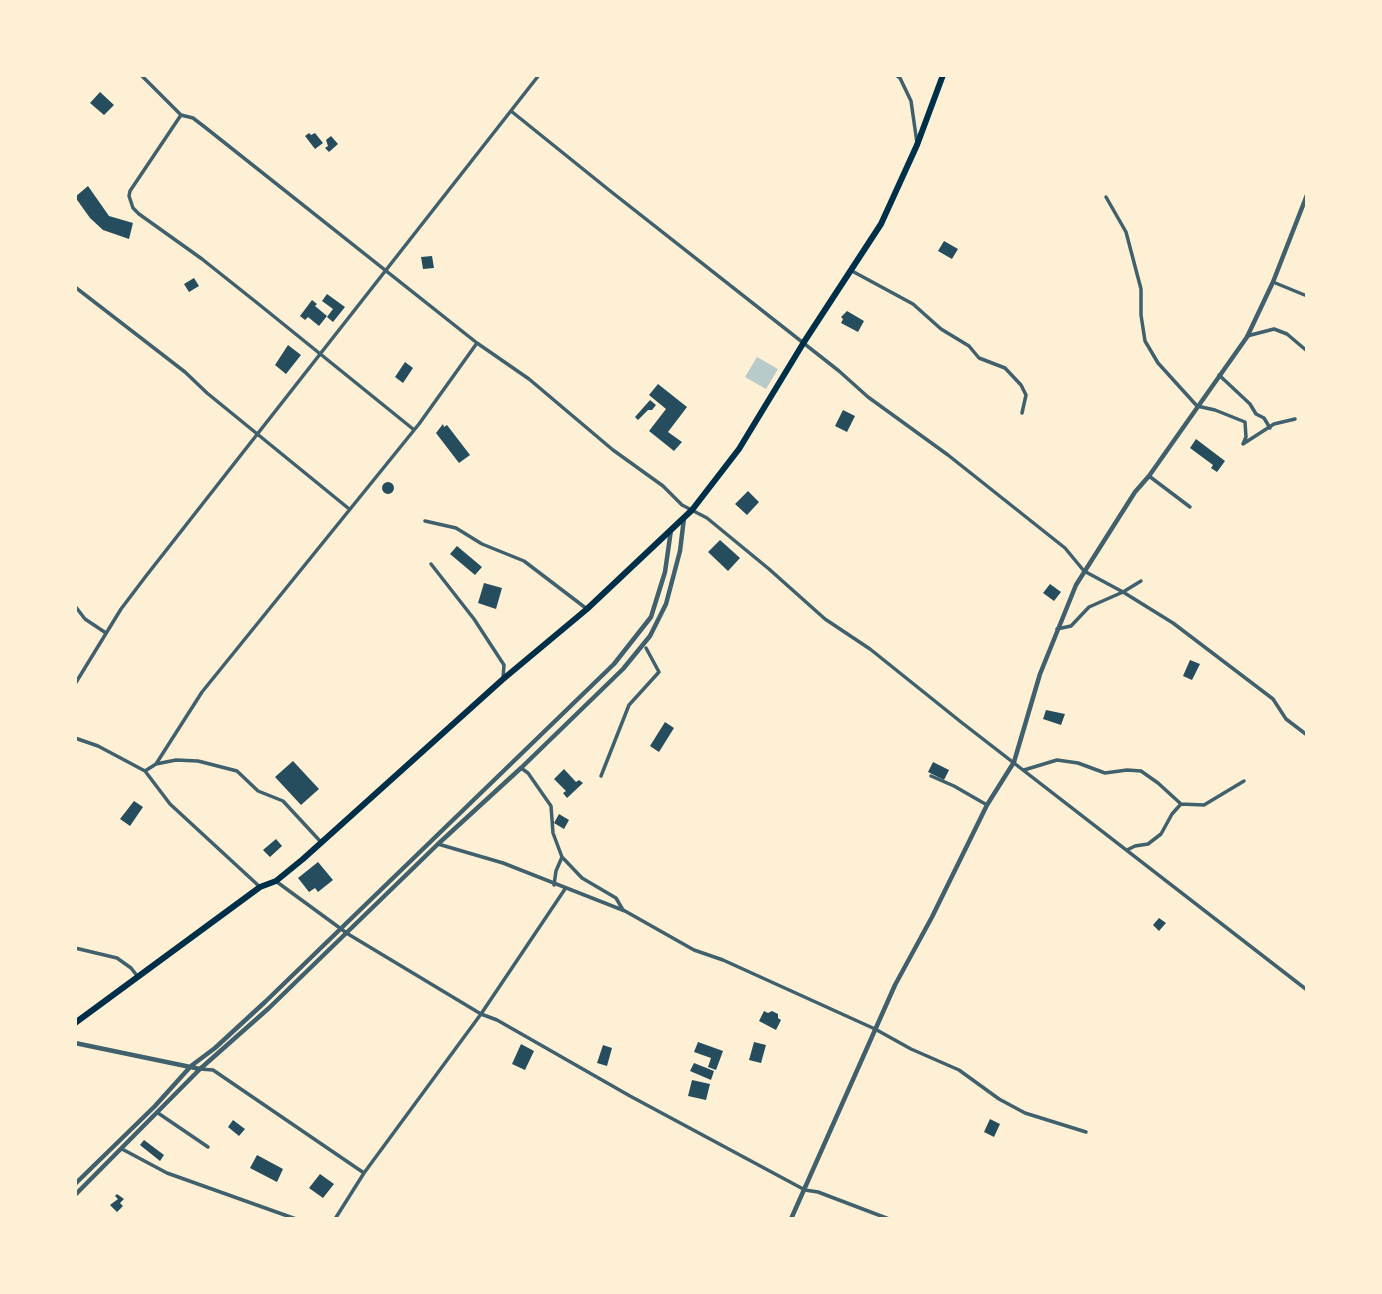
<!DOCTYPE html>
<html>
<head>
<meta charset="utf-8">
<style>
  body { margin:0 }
  #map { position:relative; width:1382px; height:1294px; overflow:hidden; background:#fdf0d5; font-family:Roboto,sans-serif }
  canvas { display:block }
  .frame { position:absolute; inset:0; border:77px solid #fdf0d5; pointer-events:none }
</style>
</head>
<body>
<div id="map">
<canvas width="1382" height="1294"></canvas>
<div class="frame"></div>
</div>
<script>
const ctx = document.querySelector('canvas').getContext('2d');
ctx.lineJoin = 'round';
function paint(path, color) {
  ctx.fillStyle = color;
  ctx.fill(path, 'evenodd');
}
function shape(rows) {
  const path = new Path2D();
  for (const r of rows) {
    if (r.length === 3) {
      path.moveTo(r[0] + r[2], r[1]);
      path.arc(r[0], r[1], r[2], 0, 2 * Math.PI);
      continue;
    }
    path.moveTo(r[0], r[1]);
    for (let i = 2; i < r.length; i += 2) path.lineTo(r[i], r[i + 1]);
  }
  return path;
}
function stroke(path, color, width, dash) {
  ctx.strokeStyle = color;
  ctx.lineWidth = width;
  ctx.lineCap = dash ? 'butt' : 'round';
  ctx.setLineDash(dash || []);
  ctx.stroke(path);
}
paint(shape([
  [757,357,778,369,766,389,745,377]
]), '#b9caca');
paint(shape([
  [100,92,114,105,104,115,90,103],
  [309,133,311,135,315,133,323,143,315,149,305,136],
  [331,136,338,144,329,152,325,148,328,146,326,140],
  [88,186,109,216,133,223,129,239,103,230,90,218,75,197],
  [944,241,958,249,952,259,938,251],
  [432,256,434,268,423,269,421,257],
  [194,278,199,286,189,292,184,284],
  [327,294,345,307,333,322,327,317,333,309,322,301],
  [312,300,317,304,315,306,327,316,319,326,308,317,305,320,300,316],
  [847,311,864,321,858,332,841,323,843,319,841,317],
  [288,345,301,355,286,374,275,365],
  [405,362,413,368,403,383,395,377],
  [658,384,687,407,668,432,682,442,674,451,649,431,666,409,649,395],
  [650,400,656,405,652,410,648,410,638,420,635,417],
  [843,410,855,416,847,432,835,426],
  [443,424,444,427,447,425,470,455,459,463,436,433],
  [1196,439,1225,461,1217,472,1211,468,1213,465,1190,448],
  [388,488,6],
  [748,491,759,502,747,515,735,504],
  [720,540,740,558,728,571,708,552],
  [457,546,482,567,475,575,450,554],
  [484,583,502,588,496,609,478,603],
  [1050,584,1061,592,1054,601,1043,593],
  [1190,660,1200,664,1192,680,1183,676],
  [1046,710,1065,714,1061,725,1043,719],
  [665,722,674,728,659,752,650,746],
  [293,761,319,789,301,805,275,777],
  [933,762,949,770,944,780,928,772],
  [564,769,576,782,579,780,583,783,567,798,563,793,566,791,554,779],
  [134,801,143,807,130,826,120,819],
  [559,814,569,820,564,829,554,823],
  [276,839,282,846,270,857,263,850],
  [318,862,333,880,318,892,315,888,309,892,298,878],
  [1159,918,1166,923,1159,931,1153,925],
  [764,1011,768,1013,772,1011,778,1014,778,1018,781,1020,776,1030,759,1021],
  [698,1042,723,1051,716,1070,708,1067,711,1058,694,1052],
  [754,1042,766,1045,761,1063,749,1060],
  [521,1044,534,1051,525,1070,512,1064],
  [603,1045,612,1048,607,1066,597,1063],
  [694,1063,714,1071,711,1080,690,1071],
  [692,1080,710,1084,706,1100,688,1096],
  [990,1119,1000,1124,994,1137,984,1132],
  [233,1120,245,1129,239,1136,228,1127],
  [144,1140,164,1155,160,1161,140,1145],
  [257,1155,283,1169,277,1182,250,1168],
  [320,1174,334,1184,323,1198,309,1188],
  [117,1194,124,1199,120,1203,123,1206,117,1212,110,1205,118,1199,115,1196]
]), '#264d5e');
stroke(shape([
  [141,75,181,115,193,118,206,128,477,343,529,379,613,450,663,486,682,505,707,518,769,569,825,619,870,649,961,722,1307,990],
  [896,75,900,78,911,101,917,143],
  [511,111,609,190,839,371,868,397,948,455,1065,548,1084,571,1123,592,1173,623,1273,699,1286,719,1307,735],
  [181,115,130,191,129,196,133,208,139,214,202,259,261,306,413,429],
  [1106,197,1126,232,1141,289,1141,315,1145,341,1158,363,1197,406,1215,410,1245,422,1246,437,1243,444,1274,424,1295,419],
  [852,271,913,304,941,329,969,346,979,358,1005,368,1021,385,1026,395,1022,413],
  [1273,282,1307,296],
  [75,287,185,372,207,393,348,508],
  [1247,336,1274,329,1287,334,1307,351],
  [1219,375,1250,404,1256,414,1264,418,1270,428],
  [1149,476,1190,507],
  [425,521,456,528,482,544,524,561,587,609],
  [431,564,474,619,504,665,503,678],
  [75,606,85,619,106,633],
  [1057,629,1071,626,1089,607,1123,592,1141,581],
  [75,684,121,609,146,576,539,75],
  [75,738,98,746,145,771,170,804,260,887],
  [156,764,176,760,198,761,237,771,258,791,283,801,320,841],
  [521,768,528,773,551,806,553,833,562,857,582,878,616,898,623,910],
  [1024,770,1057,760,1078,763,1105,773,1127,770,1141,771,1158,783,1181,804],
  [145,771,156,764,202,692,419,424,477,343],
  [601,776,629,705,659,672,646,648],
  [931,776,954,786,987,805],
  [438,844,503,863,625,911,694,950,723,960,875,1029,911,1049,959,1070,999,1099,1025,1113,1086,1132],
  [1127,850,1135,846,1148,844,1161,834,1172,814,1181,804,1204,805,1244,781],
  [277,882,348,934,481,1014,497,1020,630,1096,805,1190,818,1192,889,1219],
  [554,885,556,871,562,857],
  [75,948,117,958,131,968,138,977],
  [200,1069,213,1070,364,1173],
  [158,1113,208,1147],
  [122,1149,167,1173,296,1219],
  [335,1219,364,1173,481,1014,565,889]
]), '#3f606c', 3.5);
stroke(shape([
  [75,1043,200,1069],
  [75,1184,155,1106,191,1066,215,1048,265,1002,614,664,651,617,665,572,671,530],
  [75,1195,200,1069,269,1008,438,844,521,768,623,669,650,636,666,604,680,551,684,518],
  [791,1219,895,985,932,917,987,805,1014,762,1040,674,1076,585,1135,492,1149,476,1247,337,1273,282,1307,195]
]), '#3f606c', 4.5);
stroke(shape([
  [75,1023,260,887,276,881,303,859,502,680,587,609,692,510,739,449,804,342,881,224,917,145,943,75]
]), '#003049', 6);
</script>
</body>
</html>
